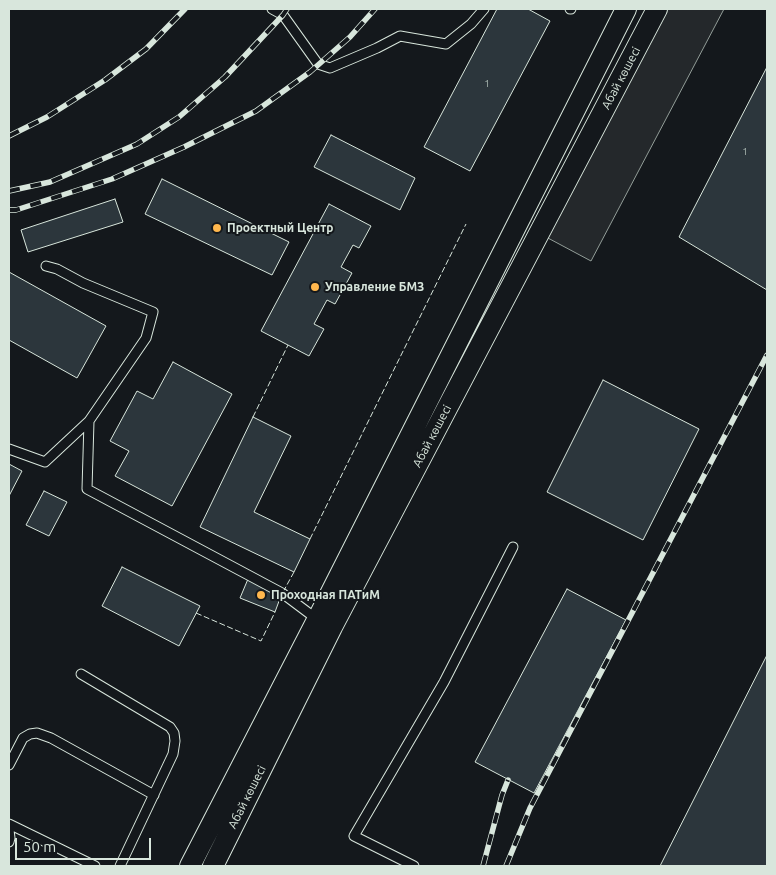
<!DOCTYPE html>
<html>
<head>
<meta charset="utf-8">
<style>
  body { margin:0 }
  #map { position:relative; width:776px; height:875px; overflow:hidden; background:#14181c; font-family:Ubuntu,sans-serif }
  canvas { display:block }
  .frame { position:absolute; inset:0; border:10px solid #d8e6dc; pointer-events:none }
  .scale { position:absolute; left:15px; top:838px; width:136px; height:22px; box-sizing:border-box; border:2px solid #d8e6dc; border-top:0; padding-left:6px; font-size:15px; line-height:18px; white-space:nowrap; color:#d8e6dc; -webkit-text-stroke:4px #14181c; paint-order:stroke }
</style>
</head>
<body>
<div id="map">
<canvas width="776" height="875"></canvas>
<div class="frame"></div>
<div class="scale">50 m</div>
</div>
<script>
const ctx = document.querySelector('canvas').getContext('2d');
ctx.lineJoin = 'round';
function paint(path, color) {
  ctx.fillStyle = color;
  ctx.fill(path, 'evenodd');
}
function shape(rows) {
  const path = new Path2D();
  for (const r of rows) {
    path.moveTo(r[0], r[1]);
    for (let i = 2; i < r.length; i += 2) path.lineTo(r[i], r[i + 1]);
  }
  return path;
}
function stroke(path, color, width, dash) {
  ctx.strokeStyle = color;
  ctx.lineWidth = width;
  ctx.lineCap = dash ? 'butt' : 'round';
  ctx.setLineDash(dash || []);
  ctx.stroke(path);
}
function write(font, color, halo, rows, align = 'center') {
  ctx.font = font + ' Ubuntu,sans-serif';
  ctx.lineWidth = 4;
  ctx.setLineDash([]);
  ctx.textBaseline = 'middle';
  ctx.strokeStyle = halo;
  ctx.fillStyle = color;
  for (const [text, x, y, turn = 0] of rows) {
    ctx.save();
    ctx.translate(x, y);
    ctx.rotate((+turn || 0) * Math.PI / 180);
    ctx.textAlign = isNaN(turn) ? turn : align;
    if (halo) ctx.strokeText(text, 0, 0);
    ctx.fillText(text, 0, 0);
    ctx.restore();
  }
}
const parking = shape([
  [665,9,724,9,591,261,546,237,665,9]
]);
paint(parking, '#24282b');
stroke(parking, '#939e99', 1);
const building = shape([
  [497,9,528,9,550,21,470,171,424,147,497,9],
  [767,67,767,290,679,237,767,67],
  [331,135,415,178,400,210,314,167,331,135],
  [162,179,289,242,272,275,145,214,162,179],
  [115,199,123,222,28,252,21,230,115,199],
  [329,204,371,226,359,248,353,245,341,267,352,273,335,304,327,300,314,324,324,329,309,356,261,331,329,204],
  [9,272,106,326,77,378,9,340,9,272],
  [173,362,232,394,172,506,115,476,129,451,110,441,137,391,153,399,173,362],
  [603,380,699,429,643,540,547,492,603,380],
  [253,417,291,436,254,512,310,539,294,572,200,527,253,417],
  [9,464,22,471,9,496,9,464],
  [44,491,67,502,49,536,26,525,44,491],
  [122,567,200,606,179,646,102,606,122,567],
  [248,579,282,593,275,612,240,598,248,579],
  [567,589,626,620,534,793,475,762,567,589],
  [767,655,767,866,660,866,767,655]
]);
paint(building, '#2c363c');
stroke(building, '#d8e6dc', 1);
const service = shape([
  [272,9,283,15,318,64,330,68,377,48,400,36,446,44,471,24,484,9],
  [570,9,571,9],
  [46,266,57,269,83,283,153,312,146,338,89,421],
  [9,449,45,462,89,421,87,489,282,593,318,620],
  [81,674,170,727,174,733,175,741,173,754,120,866],
  [9,765,23,738,30,734,37,733,51,738,154,795],
  [9,824,95,866],
  [9,830,10,838,9,842],
  [414,866,354,836,444,682,513,547]
]);
const tertiary = shape([
  [190,866,317,620,626,9],
  [213,866,332,627,657,9]
]);
stroke(service, '#d8e6dc', 11);
stroke(tertiary, '#d8e6dc', 22);
stroke(service, '#14181c', 9);
stroke(tertiary, '#14181c', 20);
const rail = shape([
  [9,136,47,117,105,80,146,49,185,9],
  [9,191,50,182,137,144,179,117,225,77,283,15,287,9],
  [9,210,16,210,112,179,184,147,256,111,310,72,350,37,375,9],
  [483,866,502,795,508,780],
  [506,866,530,808,767,355]
]);
stroke(rail, '#d8e6dc', 5.5);
stroke(rail, '#14181c', 4, [11]);
stroke(shape([
  [253,417,288,345],
  [310,539,466,224],
  [283,592,294,572],
  [196,613,261,641,275,612]
]), '#d8e6dc', 1, [6, 2.5]);
for (const [x, y, r, color] of [
  [217,228,5,"#ffb74d"],
  [315,287,5,"#ffb74d"],
  [261,595,5,"#ffb74d"]
]) {
  const dot = new Path2D();
  dot.arc(x, y, r, 0, 2 * Math.PI);
  ctx.fillStyle = color;
  ctx.fill(dot);
  stroke(dot, '#14181c', 2);
}
write('10px', '#adbab4', null, [
  ["1",487,84],
  ["1",745,152]
]);
write('12px', '#d8e6dc', '#14181c', [
  ["Абай көшесі",621,78,-62],
  ["Абай көшесі",432,436,-62],
  ["Абай көшесі",247,797,-63]
]);
write('bold 12px', '#d8e6dc', '#14181c', [
  ["Проектный Центр",227,228],
  ["Управление БМЗ",325,287],
  ["Проходная ПАТиМ",271,595]
], 'left');
</script>
</body>
</html>
